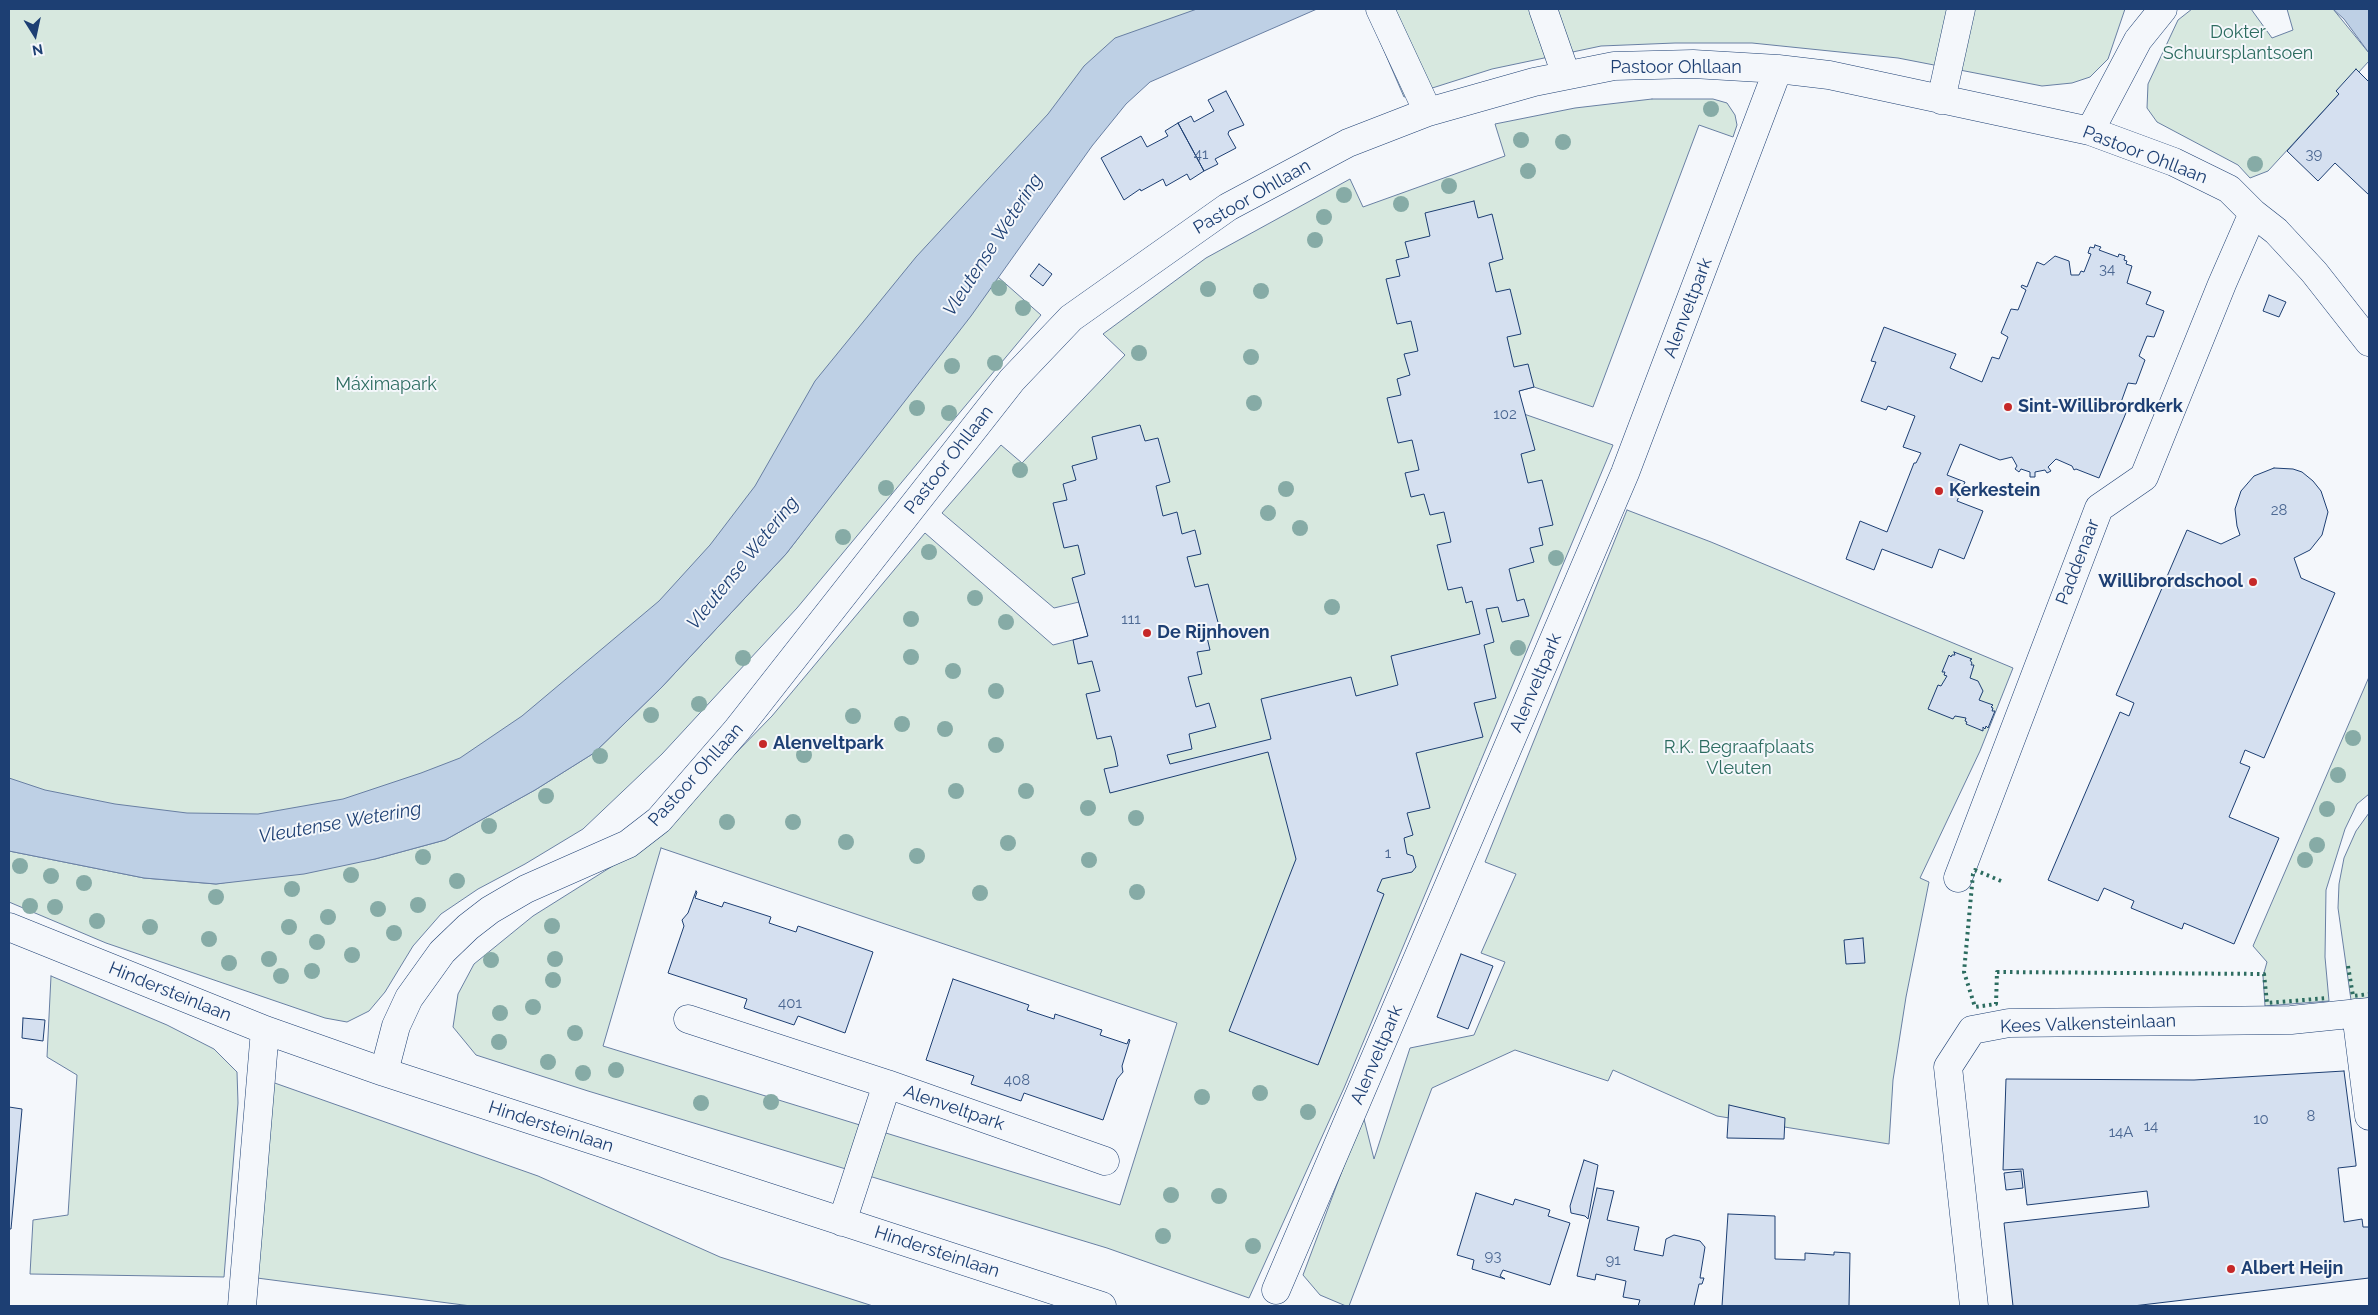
<!DOCTYPE html>
<html>
<head>
<meta charset="utf-8">
<style>
  body { margin:0 }
  #map { position:relative; width:2378px; height:1315px; overflow:hidden; background:#f4f7fb; font-family:Raleway,sans-serif }
  canvas { display:block }
  .frame { position:absolute; inset:0; border:10px solid #1d3f73; pointer-events:none }
  .north { position:absolute; left:10px; top:10px; width:50px; height:50px; -webkit-text-stroke:4px #f4f7fb; paint-order:stroke; rotate:170deg; font-size:14px; font-weight:700; line-height:20px; text-align:center; color:#1d3f73 }
  .north::after { content:''; display:block; margin:auto; width:18px; height:22px; background:#1d3f73; clip-path:polygon(50% 0,100% 100%,50% 72%,0 100%) }
</style>
</head>
<body>
<div id="map">
<canvas width="2378" height="1315"></canvas>
<div class="frame"></div>
<div class="north">N</div>
</div>
<script>
const ctx = document.querySelector('canvas').getContext('2d');
ctx.lineJoin = 'round';
function paint(path, color) {
  ctx.fillStyle = color;
  ctx.fill(path, 'evenodd');
}
function shape(rows) {
  const path = new Path2D();
  for (const r of rows) {
    path.moveTo(r[0], r[1]);
    for (let i = 2; i < r.length; i += 2) path.lineTo(r[i], r[i + 1]);
  }
  return path;
}
function stroke(path, color, width, dash) {
  ctx.strokeStyle = color;
  ctx.lineWidth = width;
  ctx.lineCap = dash ? 'butt' : 'round';
  ctx.setLineDash(dash || []);
  ctx.stroke(path);
}
function write(font, color, halo, rows, align = 'center') {
  ctx.font = font + ' Raleway,sans-serif';
  ctx.lineWidth = 4;
  ctx.setLineDash([]);
  ctx.textBaseline = 'middle';
  ctx.strokeStyle = halo;
  ctx.fillStyle = color;
  for (const [text, x, y, turn = 0] of rows) {
    ctx.save();
    ctx.translate(x, y);
    ctx.rotate((+turn || 0) * Math.PI / 180);
    ctx.textAlign = isNaN(turn) ? turn : align;
    if (halo) ctx.strokeText(text, 0, 0);
    ctx.fillText(text, 0, 0);
    ctx.restore();
  }
}
const green = shape([
  [9,9,1263,9,1119,84,769,542,416,818,9,812,9,9],
  [1366,9,2125,9,2108,59,2090,77,2072,83,2042,86,1898,58,1752,43,1675,43,1601,46,1492,69,1404,97,1366,9],
  [2192,9,2251,9,2272,38,2293,30,2287,9,2333,9,2369,53,2369,61,2268,171,2250,178,2238,165,2157,122,2147,108,2148,84,2178,20,2192,9],
  [1652,99,1713,99,1727,103,1735,115,1737,125,1733,137,1699,125,1593,407,1534,387,1519,391,1524,414,1613,445,1344,1088,1249,1298,1107,1248,588,1091,476,1055,453,1027,458,994,474,964,533,916,646,845,772,716,925,533,1053,645,1088,636,1079,602,1054,608,942,513,1001,445,1022,463,1125,355,1103,334,1206,258,1350,179,1363,207,1505,156,1495,124,1575,108,1652,99],
  [661,848,1177,1023,1120,1205,603,1046,661,848],
  [998,277,1041,315,797,608,662,754,583,829,525,864,478,889,441,914,413,946,385,992,369,1011,347,1022,325,1018,106,943,9,902,9,851,144,878,216,884,375,859,445,840,535,790,594,753,661,688,786,554,998,277],
  [1627,510,1711,542,2013,668,1980,751,1920,878,1929,882,1906,997,1893,1080,1889,1144,1717,1116,1613,1070,1608,1081,1515,1050,1432,1088,1349,1306,1346,1306,1320,1295,1303,1275,1363,1115,1374,1159,1410,1048,1474,1035,1505,962,1481,953,1516,874,1485,862,1627,510],
  [2369,677,2369,794,2357,804,2345,829,2326,890,2325,957,2329,1001,2265,1006,2263,976,2267,962,2253,946,2369,677],
  [2369,813,2369,998,2351,1000,2338,908,2339,884,2344,858,2356,831,2369,813],
  [51,976,167,1025,214,1049,237,1072,238,1103,224,1277,30,1274,33,1220,68,1215,77,1075,47,1057,51,976],
  [269,1081,538,1176,720,1257,873,1306,471,1306,257,1278,269,1081]
]);
paint(green, '#d7e8df');
stroke(green, '#687fa3', 1);
const water = shape([
  [1197,9,1317,9,1150,82,1126,104,1092,146,971,316,786,554,661,688,594,753,535,790,445,840,375,859,304,874,216,884,144,878,9,851,9,778,45,790,115,804,187,813,258,814,343,799,421,773,460,758,522,716,659,601,710,545,755,486,815,381,916,257,1048,114,1084,66,1115,38,1197,9],
  [2333,9,2369,9,2369,53,2344,19,2333,9]
]);
paint(water, '#bed0e5');
stroke(water, '#687fa3', 1);
const building = shape([
  [2356,69,2369,82,2369,195,2335,163,2318,181,2287,151,2339,94,2336,91,2356,69],
  [1226,91,1244,125,1229,131,1228,134,1236,148,1215,159,1218,164,1204,171,1178,123,1191,116,1194,122,1214,111,1208,100,1226,91],
  [1178,123,1204,171,1190,180,1187,174,1166,186,1163,179,1141,191,1140,189,1124,200,1101,158,1141,136,1147,147,1168,136,1165,131,1178,123],
  [1474,201,1478,218,1492,214,1503,259,1489,263,1496,292,1510,289,1521,334,1507,337,1514,367,1528,364,1534,387,1519,391,1535,450,1521,454,1528,483,1542,480,1553,525,1539,528,1543,545,1530,548,1534,562,1509,569,1517,601,1524,599,1529,616,1502,622,1498,607,1486,609,1494,642,1484,645,1496,698,1474,703,1483,737,1416,753,1430,808,1407,813,1413,835,1404,838,1407,854,1413,856,1416,867,1412,872,1382,879,1377,891,1384,894,1318,1065,1229,1031,1296,859,1268,752,1110,793,1104,769,1118,766,1115,751,1111,736,1097,739,1086,694,1100,691,1092,661,1078,664,1073,640,1088,636,1072,578,1085,574,1078,545,1064,548,1053,503,1067,500,1063,484,1076,480,1072,466,1097,459,1092,437,1140,425,1145,441,1158,438,1170,482,1156,486,1163,516,1177,512,1182,534,1195,530,1201,554,1187,557,1195,587,1208,584,1220,630,1206,633,1210,650,1197,652,1202,674,1188,677,1196,707,1209,703,1216,727,1189,734,1192,749,1167,755,1170,764,1271,739,1261,699,1351,677,1356,696,1398,685,1391,656,1480,634,1472,601,1466,603,1462,587,1448,590,1437,545,1451,542,1444,512,1430,515,1424,494,1411,497,1405,473,1419,470,1412,440,1398,443,1387,398,1401,395,1397,379,1410,375,1404,354,1418,351,1411,321,1397,324,1386,279,1400,276,1396,260,1409,257,1405,242,1430,236,1425,213,1474,201],
  [2095,245,2101,247,2099,250,2118,257,2119,254,2125,256,2124,260,2127,261,2126,264,2132,266,2127,283,2151,292,2146,304,2164,311,2154,337,2147,336,2139,356,2145,360,2136,384,2128,383,2120,405,2128,408,2099,478,2076,469,2074,470,2072,466,2056,459,2048,467,2051,471,2047,473,2045,470,2035,472,2035,477,2030,477,2030,472,2021,469,2019,472,2015,469,2017,466,2012,457,2000,460,1960,444,1947,475,1965,482,1957,501,1983,511,1964,559,1939,549,1932,568,1882,549,1874,570,1846,559,1860,521,1887,532,1914,463,1916,463,1921,453,1903,447,1915,416,1888,406,1886,410,1861,401,1876,362,1871,361,1884,327,1956,354,1950,368,1982,382,1992,357,1999,359,2008,337,2001,333,2011,309,2018,310,2026,290,2021,287,2022,285,2027,287,2037,262,2044,265,2055,256,2069,261,2071,275,2079,275,2081,271,2084,272,2091,254,2088,253,2090,247,2094,248,2095,245],
  [1039,264,1052,274,1043,286,1030,276,1039,264],
  [2269,295,2286,302,2279,317,2263,311,2269,295],
  [2274,468,2293,469,2302,472,2313,481,2321,491,2328,512,2322,535,2310,550,2294,558,2301,578,2335,593,2264,758,2245,750,2240,763,2250,767,2229,817,2279,838,2234,944,2184,923,2182,929,2131,908,2134,901,2104,888,2098,901,2048,880,2120,712,2129,716,2134,703,2116,695,2187,530,2221,544,2240,535,2237,526,2235,509,2241,491,2254,476,2274,468],
  [1954,652,1972,659,1970,660,1972,663,1971,665,1974,665,1970,678,1978,681,1983,691,1979,700,1993,705,1991,707,1993,708,1992,711,1995,711,1988,728,1986,726,1985,729,1983,727,1983,731,1966,724,1967,722,1965,721,1966,718,1955,716,1953,719,1928,709,1938,685,1941,686,1947,676,1944,675,1945,672,1942,672,1949,655,1951,657,1952,655,1955,655,1954,652],
  [696,891,697,892,695,898,722,907,724,902,771,917,769,923,796,932,798,926,873,952,845,1033,798,1016,794,1025,744,1008,747,999,668,973,684,926,682,920,688,913,696,891],
  [1863,938,1865,963,1846,964,1844,940,1863,938],
  [1461,954,1493,966,1468,1029,1437,1017,1461,954],
  [953,979,1026,1004,1029,1005,1027,1010,1054,1019,1055,1014,1102,1030,1100,1035,1127,1044,1129,1039,1130,1040,1122,1066,1123,1072,1117,1079,1103,1120,1024,1093,1021,1101,971,1084,974,1076,926,1060,953,979],
  [23,1018,45,1020,43,1041,22,1038,23,1018],
  [2344,1071,2356,1164,2356,1166,2338,1168,2344,1222,2362,1219,2363,1227,2369,1227,2369,1278,2133,1306,2013,1306,2004,1223,2149,1207,2147,1191,2027,1205,2023,1169,2003,1170,2006,1079,2194,1080,2344,1071],
  [1729,1105,1785,1118,1784,1139,1727,1138,1729,1105],
  [9,1107,22,1109,11,1229,9,1229,9,1107],
  [1584,1160,1598,1165,1588,1219,1585,1216,1571,1213,1570,1206,1584,1160],
  [2021,1171,2023,1188,2006,1190,2004,1173,2021,1171],
  [1597,1188,1614,1191,1607,1220,1639,1227,1634,1250,1663,1256,1666,1239,1674,1235,1700,1241,1705,1247,1700,1278,1704,1278,1702,1284,1699,1284,1694,1306,1638,1306,1640,1300,1623,1297,1626,1281,1596,1274,1595,1280,1577,1276,1597,1188],
  [1476,1193,1513,1205,1515,1199,1550,1210,1548,1216,1570,1223,1550,1285,1503,1270,1500,1276,1505,1279,1472,1269,1474,1260,1457,1255,1476,1193],
  [1728,1214,1775,1216,1775,1259,1805,1260,1805,1253,1834,1255,1834,1252,1850,1253,1849,1306,1722,1306,1728,1214]
]);
paint(building, '#d5e0f0');
stroke(building, '#1d3f73', 1);
const minor = shape([
  [1380,9,1428,112],
  [1543,9,1566,75],
  [1941,100,1961,9],
  [2090,131,2138,40,2163,9],
  [1958,878,2099,508,2144,477,2222,284,2253,213],
  [9,927,265,1030,384,1072,1102,1306],
  [2356,1013,2369,1116],
  [688,1019,887,1084,1105,1161],
  [384,1072,396,1026,409,998,442,952,468,927,490,910,526,889,628,844,659,820,737,730,1012,380,1071,318,1228,207,1348,143,1428,112,1534,82,1614,66,1693,64,1778,69,1829,75,2090,131,2174,162,2229,189,2253,213,2276,231,2314,272,2369,342],
  [842,1222,887,1084],
  [1276,1290,1625,473,1778,69],
  [242,1306,265,1030],
  [1974,1306,1948,1067,1972,1030,2009,1023,2291,1020,2369,1012]
]);
stroke(minor, '#1d3f73', 29);
stroke(minor, '#f4f7fb', 28);
stroke(shape([
  [2001,881,1975,870,1973,874,1964,972,1975,1007,1996,1004,1997,972,2264,974,2267,1003,2328,998],
  [2348,966,2353,996,2369,994]
]), '#2c6c60', 4, [2.5, 4]);
ctx.fillStyle = '#86aba6';
for (const [x, y] of [
  [1711,109],
  [1521,140],
  [1563,142],
  [2255,164],
  [1528,171],
  [1449,186],
  [1344,195],
  [1401,204],
  [1324,217],
  [1315,240],
  [999,288],
  [1208,289],
  [1261,291],
  [1023,308],
  [1139,353],
  [1251,357],
  [995,363],
  [952,366],
  [1254,403],
  [917,408],
  [949,413],
  [1020,470],
  [886,488],
  [1286,489],
  [1268,513],
  [1300,528],
  [843,537],
  [929,552],
  [1556,558],
  [975,598],
  [1332,607],
  [911,619],
  [1006,622],
  [1518,648],
  [911,657],
  [743,658],
  [953,671],
  [996,691],
  [699,704],
  [651,715],
  [853,716],
  [902,724],
  [945,729],
  [2353,738],
  [996,745],
  [804,755],
  [600,756],
  [2338,775],
  [956,791],
  [1026,791],
  [546,796],
  [1088,808],
  [2327,809],
  [1136,818],
  [727,822],
  [793,822],
  [489,826],
  [846,842],
  [1008,843],
  [2317,845],
  [917,856],
  [423,857],
  [1089,860],
  [2305,860],
  [20,866],
  [351,875],
  [51,876],
  [457,881],
  [84,883],
  [292,889],
  [1137,892],
  [980,893],
  [216,897],
  [418,905],
  [30,906],
  [55,907],
  [378,909],
  [328,917],
  [97,921],
  [552,926],
  [150,927],
  [289,927],
  [394,933],
  [209,939],
  [317,942],
  [352,955],
  [269,959],
  [555,959],
  [491,960],
  [229,963],
  [312,971],
  [281,976],
  [553,980],
  [533,1007],
  [500,1013],
  [575,1033],
  [499,1042],
  [548,1062],
  [616,1070],
  [583,1073],
  [1260,1093],
  [1202,1097],
  [771,1102],
  [701,1103],
  [1308,1112],
  [1171,1195],
  [1219,1196],
  [1163,1236],
  [1253,1246]
]) {
  ctx.beginPath();
  ctx.arc(x, y, 8, 0, 2 * Math.PI);
  ctx.fill();
}
for (const [x, y, r, color] of [
  [2008,407,5,"#c62828"],
  [1939,491,5,"#c62828"],
  [2253,582,5,"#c62828"],
  [1147,633,5,"#c62828"],
  [763,744,5,"#c62828"],
  [2231,1269,5,"#c62828"]
]) {
  const dot = new Path2D();
  dot.arc(x, y, r, 0, 2 * Math.PI);
  ctx.fillStyle = color;
  ctx.fill(dot);
  stroke(dot, '#f4f7fb', 2);
}
write('15px', '#4b6792', null, [
  ["41",1201,154],
  ["39",2314,154],
  ["34",2107,269],
  ["102",1505,414],
  ["28",2279,510],
  ["111",1131,619],
  ["1",1388,853],
  ["401",790,1003],
  ["408",1017,1080],
  ["8",2311,1116],
  ["10",2261,1119],
  ["14",2151,1126],
  ["14A",2121,1132],
  ["93",1493,1256],
  ["91",1613,1260]
]);
write('18px', '#2c6c60', '#f4f7fb', [
  ["Dokter",2238,33],
  ["Schuursplantsoen",2238,54],
  ["Máximapark",386,385],
  ["R.K. Begraafplaats",1739,748],
  ["Vleuten",1739,769]
]);
write('18px', '#1d3f73', '#f4f7fb', [
  ["Pastoor Ohllaan",1676,68],
  ["Pastoor Ohllaan",2145,155,21],
  ["Pastoor Ohllaan",1252,197,-30],
  ["Alenveltpark",1688,308,-69],
  ["Pastoor Ohllaan",949,460,-52],
  ["Paddenaar",2078,562,-69],
  ["Alenveltpark",1536,683,-67],
  ["Pastoor Ohllaan",696,775,-48],
  ["Hindersteinlaan",170,992,22],
  ["Kees Valkensteinlaan",2088,1024,-2],
  ["Alenveltpark",1377,1055,-67],
  ["Alenveltpark",954,1108,19],
  ["Hindersteinlaan",551,1127,18],
  ["Hindersteinlaan",937,1252,18]
]);
write('bold 18px', '#1d3f73', '#f4f7fb', [
  ["Sint-Willibrordkerk",2018,407],
  ["Kerkestein",1949,491],
  ["Willibrordschool",2243,582,"right"],
  ["De Rijnhoven",1157,633],
  ["Alenveltpark",773,744],
  ["Albert Heijn",2241,1269]
], 'left');
write('italic 19px', '#1d3f73', '#f4f7fb', [
  ["Vleutense Wetering",993,245,-57],
  ["Vleutense Wetering",743,563,-51],
  ["Vleutense Wetering",340,823,-10]
]);
</script>
</body>
</html>
